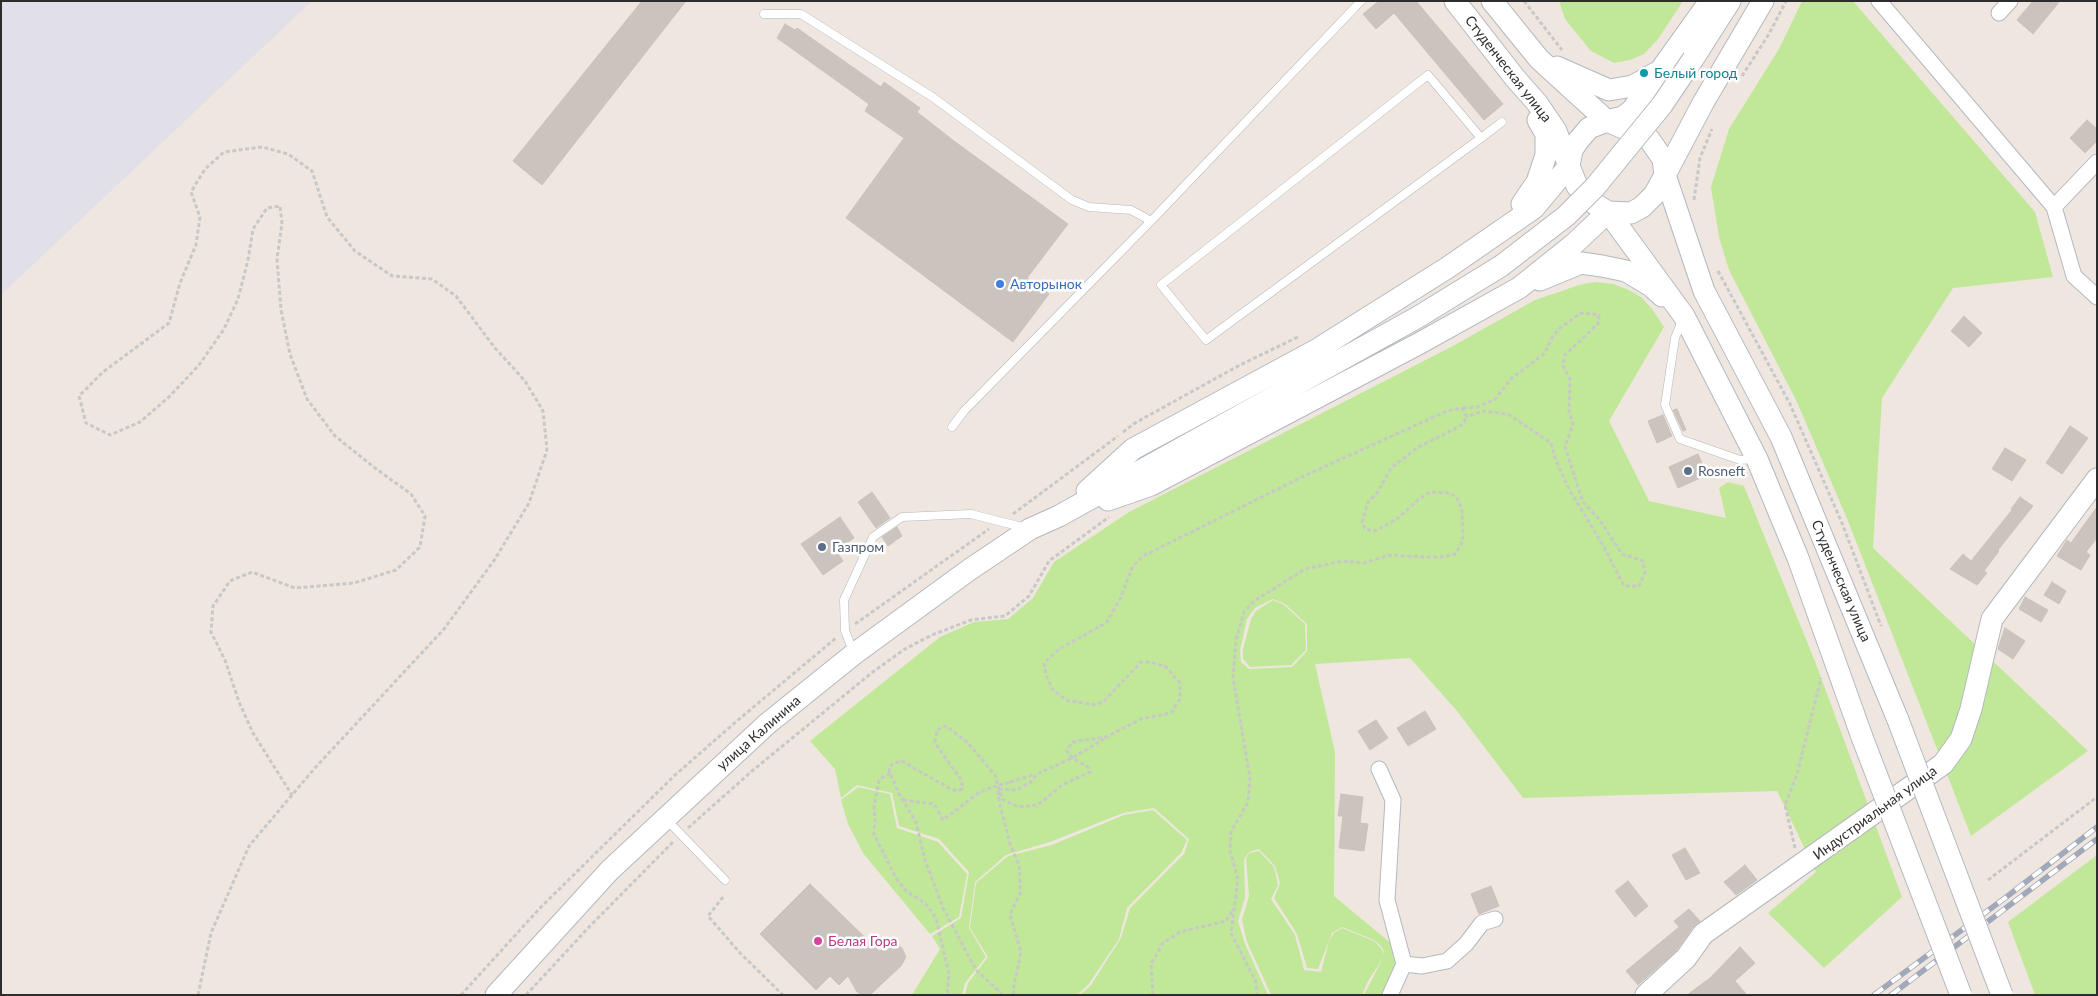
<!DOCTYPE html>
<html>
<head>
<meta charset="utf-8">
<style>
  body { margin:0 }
  #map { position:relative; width:2098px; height:996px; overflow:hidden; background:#efe6df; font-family:Lato,sans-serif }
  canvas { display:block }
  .frame { position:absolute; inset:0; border:2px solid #2d2d2d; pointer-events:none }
</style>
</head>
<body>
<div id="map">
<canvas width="2098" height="996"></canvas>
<div class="frame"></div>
</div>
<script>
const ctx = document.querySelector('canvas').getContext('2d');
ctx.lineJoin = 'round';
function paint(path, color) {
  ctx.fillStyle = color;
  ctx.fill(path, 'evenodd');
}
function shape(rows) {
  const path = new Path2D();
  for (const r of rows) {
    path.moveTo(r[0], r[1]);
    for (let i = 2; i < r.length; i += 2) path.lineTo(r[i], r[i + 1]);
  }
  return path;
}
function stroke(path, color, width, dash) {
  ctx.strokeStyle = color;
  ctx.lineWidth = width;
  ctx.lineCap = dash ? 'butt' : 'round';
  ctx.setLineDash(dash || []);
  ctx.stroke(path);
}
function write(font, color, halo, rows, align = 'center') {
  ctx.font = font + ' Lato,sans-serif';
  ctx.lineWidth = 5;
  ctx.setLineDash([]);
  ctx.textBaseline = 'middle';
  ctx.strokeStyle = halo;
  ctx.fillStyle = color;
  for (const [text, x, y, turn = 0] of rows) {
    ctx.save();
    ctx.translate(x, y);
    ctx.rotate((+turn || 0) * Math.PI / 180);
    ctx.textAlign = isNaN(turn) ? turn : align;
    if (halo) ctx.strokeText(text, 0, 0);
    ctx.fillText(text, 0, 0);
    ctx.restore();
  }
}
paint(shape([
  [1,1,312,1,1,295]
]), '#e1e0e8');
paint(shape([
  [1559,1,1683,1,1658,39,1644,54,1630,60,1614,63,1591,51,1565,19],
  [1802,1,1853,1,2035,212,2053,277,1953,288,1882,398,1873,548,2088,751,1971,836,1848,521,1797,402,1729,270,1719,237,1711,187,1729,129,1779,49],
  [1595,282,1613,284,1629,290,1641,297,1652,309,1664,327,1609,421,1649,501,1726,518,1719,488,1728,482,1744,486,1816,664,1902,897,1824,968,1768,913,1816,872,1777,791,1523,798,1457,711,1410,658,1315,664,1335,752,1334,896,1393,945,1401,966,1387,995,1364,995,1383,958,1368,981,1362,995,1271,995,1247,942,1242,920,1249,896,1246,859,1249,853,1259,851,1274,867,1278,885,1271,899,1295,935,1304,970,1321,972,1329,941,1334,933,1342,928,1374,941,1381,948,1385,956,1382,947,1374,940,1342,927,1332,933,1318,969,1307,968,1297,934,1274,898,1280,883,1275,866,1259,849,1249,852,1244,860,1245,897,1238,921,1245,944,1268,995,1080,995,1091,985,1121,938,1130,908,1184,854,1189,839,1154,808,1123,813,1050,842,1006,855,975,882,969,928,986,957,965,983,962,995,912,995,940,949,932,936,961,918,969,872,939,839,899,826,892,793,857,785,841,798,835,769,810,741,940,637,974,622,1008,619,1033,598,1054,562,1129,512,1453,346,1535,300,1579,285],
  [1273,599,1285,604,1307,624,1307,651,1292,667,1249,669,1241,662,1240,650,1247,619,1255,608],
  [1273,600,1284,605,1305,624,1306,650,1291,665,1250,667,1243,659,1243,649,1251,619,1256,611],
  [858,787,890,794,897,828,938,842,967,874,959,917,930,934,863,853,848,824,841,800],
  [1153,810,1187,840,1181,853,1127,908,1119,939,1088,985,1077,995,965,995,968,983,988,957,970,928,976,883,1008,856,1052,845,1124,815],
  [2097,855,2097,995,2035,995,2008,922]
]), '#c1e899');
const building = shape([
  [642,1,686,1,542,185,513,161,642,1],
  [1379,1,1416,1,1503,104,1484,120,1394,13,1376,29,1363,14,1379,1],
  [2033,1,2060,1,2033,34,2017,20,2033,1],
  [785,24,795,30,797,28,881,87,884,82,920,108,917,112,954,141,1068,224,1027,278,1049,294,1013,342,846,218,904,138,865,111,869,104,777,38,785,24],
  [2087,120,2097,129,2097,141,2085,153,2070,138,2087,120],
  [1964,316,1982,333,1969,347,1951,331,1964,316],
  [1677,409,1686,430,1683,431,1673,410,1677,409],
  [1663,415,1672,436,1657,443,1648,421,1663,415],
  [2070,426,2088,438,2062,474,2046,463,2070,426],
  [2005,448,2026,460,2012,481,1992,469,2005,448],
  [1698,454,1707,475,1678,488,1669,467,1698,454],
  [872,492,890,518,876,528,858,502,872,492],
  [2020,497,2033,506,1998,550,1999,551,1984,571,1987,573,1977,585,1950,569,1963,554,1971,561,2012,510,2011,509,2020,497],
  [2097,507,2097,538,2086,552,2090,555,2081,570,2057,556,2067,540,2071,543,2097,507],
  [840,517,854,538,836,551,843,561,823,575,801,544,840,517],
  [897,527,902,536,888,546,882,537,897,527],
  [2052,582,2066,591,2059,604,2044,595,2052,582],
  [2025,597,2048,610,2041,622,2019,609,2025,597],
  [2005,628,2025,641,2013,659,1998,649,2005,628],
  [1425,711,1436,729,1408,746,1397,728,1425,711],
  [1376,720,1388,738,1370,750,1358,731,1376,720],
  [1341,794,1363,797,1360,823,1368,824,1364,851,1339,848,1343,816,1338,816,1341,794],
  [1685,848,1700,873,1686,880,1672,855,1685,848],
  [1745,865,1757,880,1736,895,1724,882,1745,865],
  [1628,881,1648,906,1635,917,1615,891,1628,881],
  [810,884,879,951,894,944,902,948,906,957,901,966,871,994,863,995,857,992,848,976,839,985,830,976,816,990,760,934,810,884],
  [1491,886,1499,906,1479,914,1471,894,1491,886],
  [1689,909,1700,921,1693,927,1676,951,1638,985,1626,971,1679,927,1674,921,1689,909],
  [1740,947,1755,963,1735,981,1747,995,1687,995,1710,978,1740,947]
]);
paint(building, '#cbc4be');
stroke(building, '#cbc2b8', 1);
const lane = shape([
  [764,14,801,14,934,98,1072,200,1089,207,1131,210,1151,221],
  [1481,138,1428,75,1161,285,1206,340,1481,138,1502,122],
  [1682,321,1675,338,1665,405,1680,439,1740,460,1754,459],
  [952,427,964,411,1151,221,1361,1],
  [854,653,845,631,844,600,873,537,902,517,971,514,1026,528],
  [666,819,725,880]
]);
const street = shape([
  [1879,1,2054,207,2074,276,2097,297],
  [1999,13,2010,1],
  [2054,207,2097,162],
  [1379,769,1393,800,1387,900,1404,964,1422,966,1447,961,1466,944,1482,923,1495,919],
  [1390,995,1404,964]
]);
const secondary = shape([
  [1492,1,1539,59,1607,121,1623,117,1632,110,1710,1],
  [1763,1,1703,103,1665,175,1704,291,1781,437,1898,720],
  [1693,59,1730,1],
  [1557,67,1609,90,1633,86,1656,73],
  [1607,121,1649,139,1663,159,1665,175,1654,195,1642,207,1631,213,1608,212,1595,204,1577,186,1569,166,1572,150,1578,141,1589,128,1607,121],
  [1522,204,1537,182,1546,155,1546,134,1538,120],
  [1540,280,1581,263,1602,266,1626,271,1651,286,1662,296],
  [1087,491,1133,449,1318,349,1447,268,1534,208,1569,166,1556,131,1537,103,1515,78,1455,1],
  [1108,500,1151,485,1420,343,1519,288,1574,244,1608,212,1684,316,1757,459,1798,558,1862,737],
  [496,995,610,870,767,724,854,654,969,570,1030,529,1059,516,1418,317,1501,266],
  [1646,995,1686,958,1703,934,1943,764,1961,739,1971,709,1992,619,2097,479]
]);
stroke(lane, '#b3b8c1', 9);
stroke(street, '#b3b8c1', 17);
stroke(secondary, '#b3b8c1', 23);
stroke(shape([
  [1524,1,1562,50],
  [1742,76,1769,34,1786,1],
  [1694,200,1700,158,1712,129],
  [1718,271,1790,404,1842,523,1881,626],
  [1463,408,1477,407,1494,400,1512,378,1544,354,1553,336,1561,327,1581,313,1599,315,1598,324,1565,355,1563,366,1570,379,1569,412,1573,424,1565,447,1583,502,1599,519,1622,554,1643,561,1645,573,1639,586,1624,586,1604,547,1569,489,1555,458,1551,443,1508,414,1482,411,1467,417],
  [1123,432,1135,423,1240,365,1298,337],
  [1013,514,1118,436],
  [855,624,989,529],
  [890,773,879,780,874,807,875,819,874,834,896,878,906,891,925,903,936,918,949,974,947,995],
  [1010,782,1035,774],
  [903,800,934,804,943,820,981,791,993,787],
  [688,828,752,771,874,671,905,649,932,635,971,620,1005,616,1029,596,1049,561,1109,517],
  [1795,848,1785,805,1797,774,1821,678],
  [1988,880,2097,797],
  [723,897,708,916,740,953,783,995],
  [198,995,211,933,249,846,314,769,444,629,495,559,529,503,547,450,543,411,525,381,495,348,456,296,432,279,392,276,355,251,327,217,312,171,288,154,262,147,224,152,205,169,191,192,200,217,196,245,180,283,169,323,103,372,79,396,86,423,110,435,140,422,170,396,199,365,224,329,238,299,248,260,253,229,267,208,280,206,282,223,277,259,281,310,290,354,307,399,335,436,375,468,411,494,425,516,420,547,396,570,354,583,295,588,252,572,230,581,213,606,211,632,225,660,239,702,253,733,292,795],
  [461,995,539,909,674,776,738,720,836,638],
  [526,995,590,926,674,841],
  [1003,995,976,970,943,908,925,860,916,822,899,794,890,773,889,768,892,764,902,761,949,788,957,791,962,789,962,781,937,746,935,741,937,730,946,726,967,742,995,775,1002,799,1018,807,1038,805,1062,785,1090,772,1088,767,1072,758,1067,751,1072,742,1106,737,1141,719,1171,713,1180,699,1180,683,1166,667,1151,662,1141,662,1104,701,1096,705,1066,700,1053,690,1046,675,1044,663,1059,649,1106,623,1120,599,1133,566,1143,556,1304,476,1447,411,1462,408,1467,417,1462,425,1417,448,1391,468,1377,493,1368,502,1362,522,1365,529,1375,531,1397,519,1419,499,1430,492,1450,493,1457,498,1462,509,1463,537,1461,545,1455,554,1443,557,1423,557,1389,555,1364,563,1343,561,1305,569,1254,601,1244,612,1236,640,1233,678,1250,778,1248,802,1231,832,1230,851,1238,879,1231,933,1256,982,1257,995],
  [1014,995,1013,990,1021,952,1010,915,1020,893,1020,882,1019,865,1010,844,999,801,998,789,1017,790,1031,782,1037,774,1072,758,1104,739],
  [1153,995,1151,964,1163,943,1180,932,1226,921,1233,909]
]), '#c8c8c8', 3, [4, 2.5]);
stroke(lane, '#fff', 8);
stroke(street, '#fff', 15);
stroke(secondary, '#fff', 21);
const rail = shape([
  [1874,995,2009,895,2097,827],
  [1891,995,2097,839]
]);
stroke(rail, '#a1a8b9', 5.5);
stroke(rail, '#fff', 4, [11]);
const secondaryBridge = shape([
  [1501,266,1566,216,1595,187,1662,105,1693,59],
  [1898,720,2002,995],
  [1862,737,1961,995]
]);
stroke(secondaryBridge, '#b3b8c1', 23, []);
stroke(shape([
  [993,787,1010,782]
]), '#c8c8c8', 3, [4, 2.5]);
stroke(secondaryBridge, '#fff', 21);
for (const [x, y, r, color] of [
  [1644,73,5,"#0f9aa8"],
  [1000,284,5,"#3f7fe0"],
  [1688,471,5,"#5c6f8a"],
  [822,547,5,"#5c6f8a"],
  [818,941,5,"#d1479c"]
]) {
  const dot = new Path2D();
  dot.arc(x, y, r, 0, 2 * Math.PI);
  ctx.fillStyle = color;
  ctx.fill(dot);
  stroke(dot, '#fff', 2);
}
write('14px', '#2d2d2d', '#fff', [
  ["Студенческая улица",1508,69,52],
  ["Студенческая улица",1841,581,67],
  ["улица Калинина",759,733,-41],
  ["Индустриальная улица",1875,813,-36]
]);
write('14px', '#0d838f', '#fff', [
  ["Белый город",1654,73]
], 'left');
write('14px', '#366cbe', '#fff', [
  ["Авторынок",1010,284]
], 'left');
write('14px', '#4e5e75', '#fff', [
  ["Rosneft",1698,471],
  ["Газпром",832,547]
], 'left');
write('14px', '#b23c85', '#fff', [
  ["Белая Гора",828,941]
], 'left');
</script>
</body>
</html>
